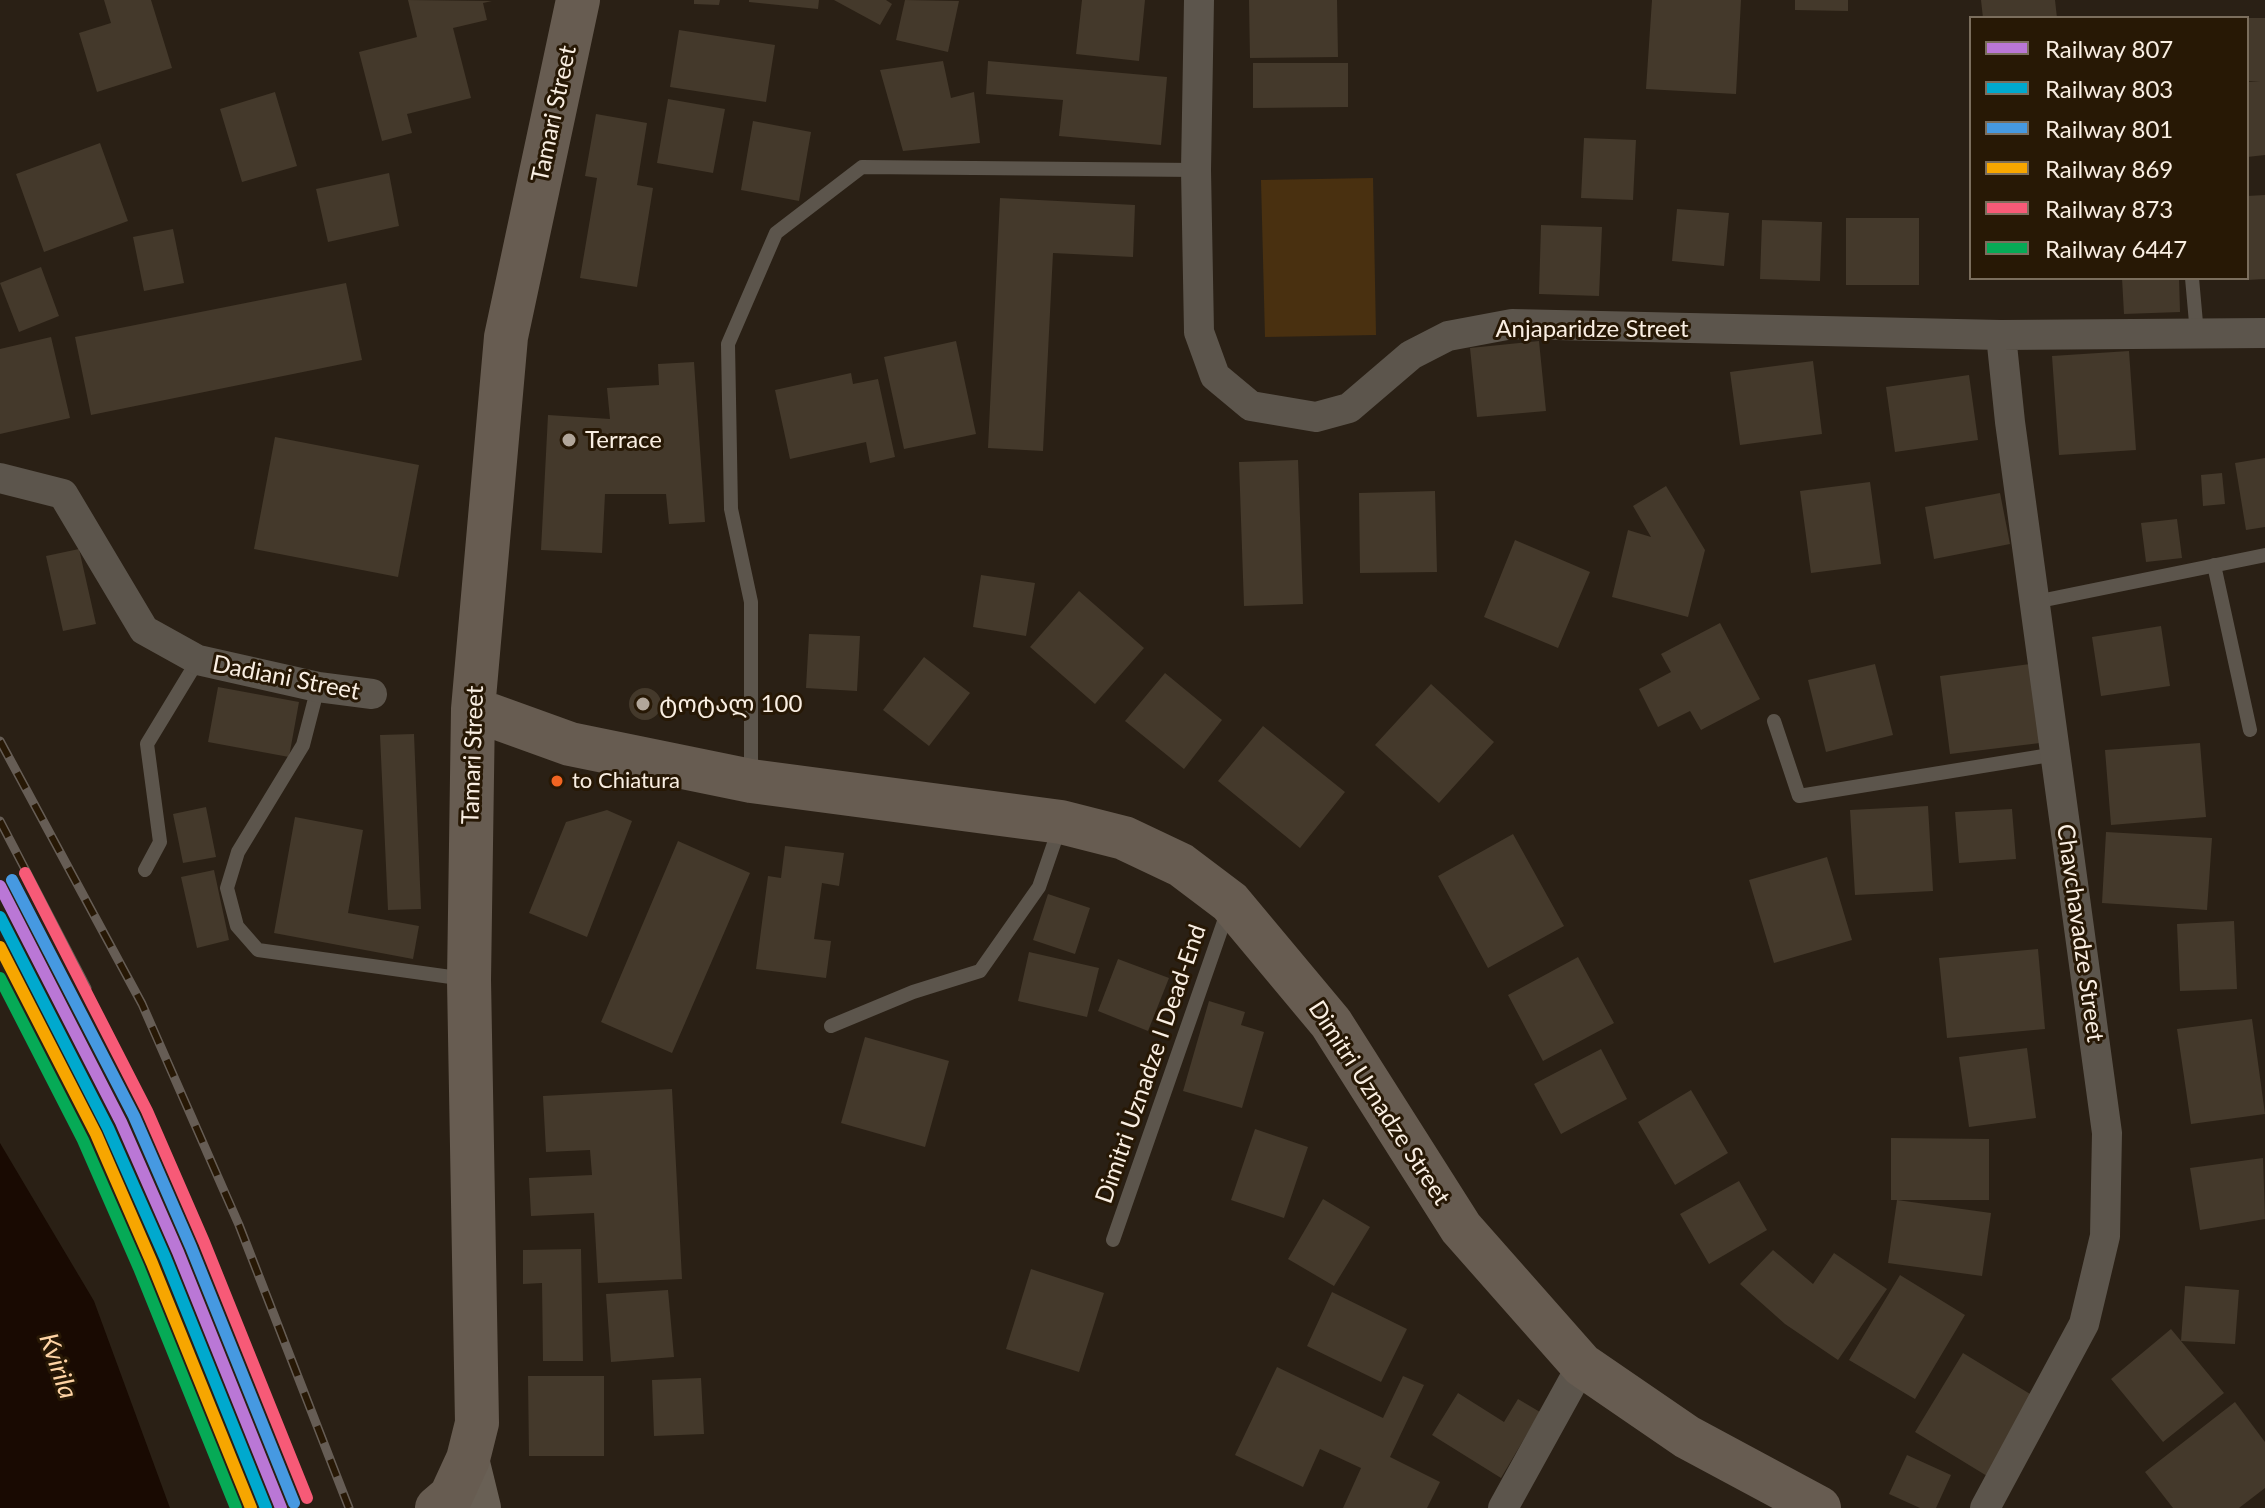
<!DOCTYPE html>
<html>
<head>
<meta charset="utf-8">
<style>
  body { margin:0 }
  #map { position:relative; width:2265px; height:1508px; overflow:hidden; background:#2a2015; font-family:Lato,sans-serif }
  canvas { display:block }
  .legend { position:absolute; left:1969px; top:16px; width:280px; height:264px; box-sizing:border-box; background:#271805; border:2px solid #7b6e5d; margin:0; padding:10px 14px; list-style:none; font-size:24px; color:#f9eee2 }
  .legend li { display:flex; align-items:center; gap:16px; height:40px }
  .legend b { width:40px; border:2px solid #7b6e5d }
</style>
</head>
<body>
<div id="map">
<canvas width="2265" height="1508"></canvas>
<ul class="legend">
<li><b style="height:10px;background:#ba77d6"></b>Railway 807</li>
<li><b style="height:10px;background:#00a9ce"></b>Railway 803</li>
<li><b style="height:10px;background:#4699e1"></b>Railway 801</li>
<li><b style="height:10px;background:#f7a600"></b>Railway 869</li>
<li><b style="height:10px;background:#f75a77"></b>Railway 873</li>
<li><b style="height:10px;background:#06aa56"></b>Railway 6447</li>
</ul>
</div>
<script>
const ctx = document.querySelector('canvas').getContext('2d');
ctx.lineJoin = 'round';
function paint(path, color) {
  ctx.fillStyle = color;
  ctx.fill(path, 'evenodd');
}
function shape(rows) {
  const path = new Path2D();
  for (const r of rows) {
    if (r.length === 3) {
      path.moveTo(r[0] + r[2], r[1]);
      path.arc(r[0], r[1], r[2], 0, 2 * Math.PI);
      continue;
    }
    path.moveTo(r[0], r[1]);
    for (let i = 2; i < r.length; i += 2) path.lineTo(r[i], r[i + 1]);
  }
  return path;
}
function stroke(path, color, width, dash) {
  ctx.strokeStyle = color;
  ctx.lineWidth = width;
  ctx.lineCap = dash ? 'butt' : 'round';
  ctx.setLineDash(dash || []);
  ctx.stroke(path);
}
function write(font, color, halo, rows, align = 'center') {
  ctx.font = font + ' Lato,"Noto Sans Georgian",sans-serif';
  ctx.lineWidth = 6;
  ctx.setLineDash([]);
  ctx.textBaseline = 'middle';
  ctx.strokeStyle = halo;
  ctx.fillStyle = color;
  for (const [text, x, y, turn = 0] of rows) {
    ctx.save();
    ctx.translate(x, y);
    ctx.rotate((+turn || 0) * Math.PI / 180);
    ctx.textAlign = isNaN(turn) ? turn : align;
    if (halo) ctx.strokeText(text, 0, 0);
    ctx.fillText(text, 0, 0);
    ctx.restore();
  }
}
paint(shape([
  [1373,178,1376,335,1265,337,1261,180]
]), '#493010');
paint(shape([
  [0,1143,94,1301,170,1508,0,1508]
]), '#190a02');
paint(shape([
  [104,0,151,0,172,68,97,92,79,33,111,23],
  [408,0,492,1,483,3,487,20,453,28,471,98,407,114,412,133,382,141,359,52,417,37],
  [694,0,720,0,719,5,694,4],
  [749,0,819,0,818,9,749,2],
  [834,0,886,0,892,4,880,25],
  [905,0,959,1,948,52,896,40],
  [1082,0,1145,0,1139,61,1076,54],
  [1249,0,1337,0,1338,57,1250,58],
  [1652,0,1741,0,1736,94,1646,89],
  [1795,0,1848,0,1848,11,1795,10],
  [1981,0,2055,0,2057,18,1983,18],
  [2247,18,2265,18,2265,155,2247,157,2247,82,2260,81,2247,81],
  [679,30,775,45,766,102,670,87],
  [943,61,951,98,974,92,980,143,903,151,880,70],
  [988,61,1167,77,1161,145,1059,136,1063,100,986,94],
  [1253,63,1348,63,1348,107,1253,108],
  [275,92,297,166,242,182,220,109],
  [668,99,725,109,713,173,657,163],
  [596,114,647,123,637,185,653,188,637,287,580,278,597,178,585,176],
  [753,121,811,132,799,201,741,190],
  [1584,138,1636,140,1633,200,1581,198],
  [100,143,128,221,44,252,16,174],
  [389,173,399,226,328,242,316,189],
  [2265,195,2265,279,2247,280,2247,196],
  [1000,198,1135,205,1133,257,1053,253,1043,451,988,448],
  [1677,209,1729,213,1724,266,1672,261],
  [1846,218,1919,218,1919,285,1846,285],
  [1762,220,1822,222,1820,281,1760,279],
  [1541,225,1602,227,1599,296,1539,294],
  [173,229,184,283,144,291,133,237],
  [41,267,59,316,19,332,0,283],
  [2122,278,2179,278,2180,312,2124,314],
  [346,283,362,360,91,415,75,337],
  [51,337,70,418,0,434,0,349],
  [956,341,976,434,904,449,884,357],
  [1539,341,1546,411,1477,417,1470,348],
  [2129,351,2136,450,2059,455,2052,356],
  [1813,361,1822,434,1740,445,1730,372],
  [694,362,705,522,669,524,666,494,605,494,602,553,541,550,548,415,610,419,607,388,659,385,658,364],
  [851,373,853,384,878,379,895,457,870,463,866,442,790,459,775,390],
  [1969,375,1978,440,1895,452,1886,387],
  [275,437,419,465,398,577,254,549],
  [2265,458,2265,527,2246,530,2235,463],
  [1298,460,1303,604,1244,606,1239,462],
  [2222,473,2225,504,2203,506,2201,475],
  [1870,482,1881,564,1811,573,1800,491],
  [1666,486,1705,550,1688,617,1612,597,1628,530,1651,537,1633,506],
  [1435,491,1437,572,1360,573,1359,493],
  [2000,493,2010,544,1934,559,1925,507],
  [2177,519,2182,558,2146,562,2141,523],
  [1515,540,1590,572,1558,648,1484,617],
  [79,549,96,624,63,631,46,556],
  [981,575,1035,583,1026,636,973,627],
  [1079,591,1144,648,1095,704,1030,647],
  [1720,623,1760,699,1701,730,1690,711,1658,727,1639,689,1671,672,1661,654],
  [2161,626,2170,686,2101,696,2092,637],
  [809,634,860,636,857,691,806,688],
  [924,657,970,693,929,746,883,710],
  [1875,664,1893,735,1826,752,1808,680],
  [2030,664,2040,743,1950,754,1940,676],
  [1165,673,1222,720,1184,769,1125,721],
  [1431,684,1494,742,1439,803,1375,745],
  [218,687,299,702,289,757,208,742],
  [645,704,16],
  [1263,726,1345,792,1300,848,1218,781],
  [414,734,421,909,388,910,380,735],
  [2200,743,2206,817,2111,825,2105,750],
  [1928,806,1933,891,1855,895,1850,810],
  [206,807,216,857,183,863,173,814],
  [2012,809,2016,859,1959,863,1955,812],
  [607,810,632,821,587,937,529,913,566,822],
  [295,817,363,830,348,913,419,926,413,959,274,933],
  [2106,832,2212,838,2207,910,2102,903],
  [1513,834,1564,926,1488,968,1438,876],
  [678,841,750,873,672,1053,601,1022],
  [785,846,844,853,839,886,822,883,814,939,831,941,826,978,756,969,768,876,781,878],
  [1827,857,1852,940,1774,963,1749,880],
  [214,870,229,940,197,948,181,877],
  [1048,894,1090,908,1075,954,1033,940],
  [2234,921,2237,989,2180,991,2177,924],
  [2038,949,2045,1029,1947,1038,1939,958],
  [1029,952,1099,968,1087,1017,1018,1001],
  [1578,957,1614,1023,1543,1061,1508,995],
  [1118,959,1169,978,1148,1031,1098,1011],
  [1209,1001,1245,1012,1241,1025,1264,1032,1242,1108,1183,1091],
  [2252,1019,2265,1114,2191,1124,2177,1029],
  [865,1037,949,1061,925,1147,841,1123],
  [2027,1048,2036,1118,1969,1127,1959,1057],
  [1601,1049,1627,1099,1561,1134,1534,1084],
  [672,1089,682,1279,598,1283,594,1213,531,1216,529,1178,592,1175,590,1150,546,1152,543,1096],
  [1691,1090,1728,1153,1675,1185,1638,1122],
  [1255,1129,1308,1147,1284,1218,1231,1200],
  [1891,1138,1989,1139,1989,1200,1891,1200],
  [2263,1158,2265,1219,2200,1230,2190,1168],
  [1739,1181,1767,1230,1709,1264,1680,1214],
  [1323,1199,1370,1227,1334,1286,1288,1259],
  [1897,1200,1991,1213,1982,1276,1888,1263],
  [581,1249,583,1361,543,1361,542,1283,523,1284,523,1250],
  [1773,1250,1813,1284,1834,1253,1887,1289,1838,1360,1785,1324,1740,1284],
  [1031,1269,1104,1293,1079,1372,1006,1349],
  [1900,1275,1965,1315,1915,1399,1849,1360],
  [2185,1286,2239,1290,2235,1344,2181,1341,2224,1393,2163,1442,2111,1379,2171,1329,2181,1341],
  [668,1290,674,1357,611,1362,606,1294],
  [1332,1292,1407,1329,1381,1382,1307,1346],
  [1963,1353,2035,1397,1987,1476,1915,1432],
  [1277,1367,1383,1418,1403,1376,1424,1385,1390,1457,1440,1482,1427,1508,1343,1508,1361,1468,1320,1449,1303,1487,1235,1455],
  [528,1376,604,1376,604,1456,529,1456],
  [701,1378,704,1434,654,1436,652,1380],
  [1458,1393,1504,1422,1518,1399,1540,1412,1501,1478,1432,1435],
  [2235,1402,2265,1442,2265,1488,2239,1508,2173,1508,2145,1472],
  [1907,1455,1951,1475,1936,1508,1920,1508,1889,1494]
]), '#44392b');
stroke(shape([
  [2192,278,2197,334],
  [2214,565,2250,730],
  [2035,602,2265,555],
  [318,687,303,745,238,852,227,888,237,926,258,950,465,979],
  [1774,721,1799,796,2056,754],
  [751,777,751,602,731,509,728,344,776,233,862,167,1196,170],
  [145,870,160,842,147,744,198,660],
  [831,1026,913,992,980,971,1039,887,1060,826],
  [1113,1240,1228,910]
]), '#5c554c', 14);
stroke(shape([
  [1199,0,1196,170,1199,332,1215,376,1251,406,1316,417,1349,408,1411,355,1448,336,1512,324,2001,335,2265,333],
  [0,478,63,494,144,630,198,660,318,687,372,694],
  [1503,1508,1582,1365],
  [1985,1508,2084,1324,2105,1236,2107,1133,2010,422,2001,335]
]), '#5c554c', 30);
stroke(shape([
  [468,1459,480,1508]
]), '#696055', 42);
stroke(shape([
  [473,709,570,744,751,781,1061,822,1124,838,1181,865,1230,902,1331,1023,1461,1228,1582,1365,1687,1437,1819,1508],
  [437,1508,451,1496,468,1459,477,1423,469,980,473,709,506,337,578,0]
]), '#675c51', 44);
const rail = shape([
  [0,741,142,1004,239,1225,349,1508],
  [0,821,87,988]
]);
stroke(rail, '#665d55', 9);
stroke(rail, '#271805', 6, [18]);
stroke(shape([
  [0,886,121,1122,178,1252,281,1508]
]), '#ba77d6', 12);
stroke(shape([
  [0,917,108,1128,165,1257,266,1508]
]), '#00a9ce', 12);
stroke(shape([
  [12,880,134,1116,191,1247,294,1503]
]), '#4699e1', 12);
stroke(shape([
  [0,947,96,1134,152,1263,251,1508]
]), '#f7a600', 12);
stroke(shape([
  [25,873,147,1111,204,1242,307,1498]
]), '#f75a77', 12);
stroke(shape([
  [0,978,83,1140,139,1268,236,1508]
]), '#06aa56', 12);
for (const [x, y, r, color] of [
  [569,440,8,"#b1a69a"],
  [643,704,8,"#b1a69a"],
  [557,781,7,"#f26522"]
]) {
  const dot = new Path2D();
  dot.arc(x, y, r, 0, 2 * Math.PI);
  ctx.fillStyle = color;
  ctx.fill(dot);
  stroke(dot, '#271805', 3);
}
write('22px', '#f9eee2', '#271805', [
  ["to Chiatura",572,781]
], 'left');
write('24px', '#f9eee2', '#271805', [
  ["Tamari Street",554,114,-78],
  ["Anjaparidze Street",1592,329],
  ["Dadiani Street",286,678,11],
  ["Tamari Street",473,755,-88],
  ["Chavchavadze Street",2080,933,82],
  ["Dimitri Uznadze I Dead-End",1151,1064,-71],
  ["Dimitri Uznadze Street",1379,1103,57]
]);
write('24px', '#f9eee2', '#271805', [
  ["Terrace",585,440],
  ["ტოტალ 100",659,704]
], 'left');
write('italic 26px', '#fed3a4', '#271805', [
  ["Kvirila",58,1366,71]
]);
</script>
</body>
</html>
